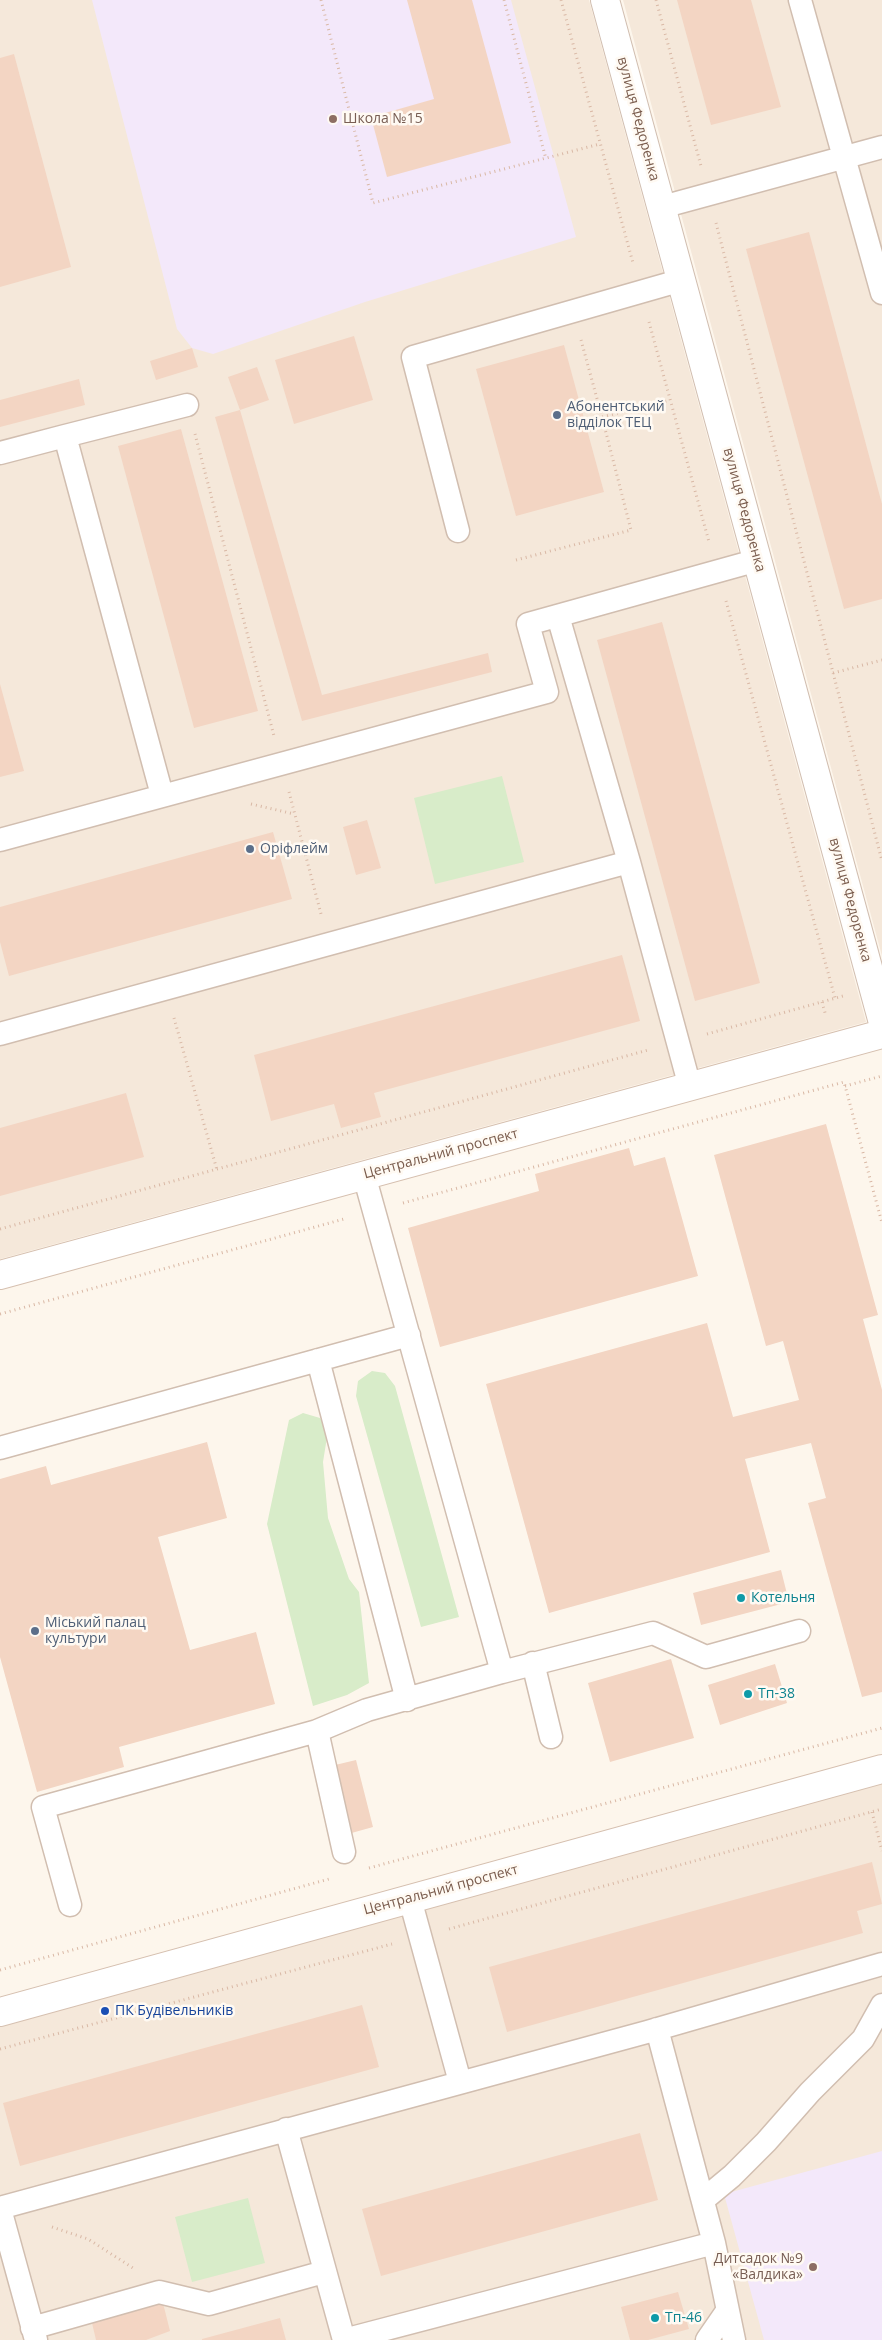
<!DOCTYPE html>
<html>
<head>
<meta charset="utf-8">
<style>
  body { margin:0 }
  canvas { display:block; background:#fdf6ec }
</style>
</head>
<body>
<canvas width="882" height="2340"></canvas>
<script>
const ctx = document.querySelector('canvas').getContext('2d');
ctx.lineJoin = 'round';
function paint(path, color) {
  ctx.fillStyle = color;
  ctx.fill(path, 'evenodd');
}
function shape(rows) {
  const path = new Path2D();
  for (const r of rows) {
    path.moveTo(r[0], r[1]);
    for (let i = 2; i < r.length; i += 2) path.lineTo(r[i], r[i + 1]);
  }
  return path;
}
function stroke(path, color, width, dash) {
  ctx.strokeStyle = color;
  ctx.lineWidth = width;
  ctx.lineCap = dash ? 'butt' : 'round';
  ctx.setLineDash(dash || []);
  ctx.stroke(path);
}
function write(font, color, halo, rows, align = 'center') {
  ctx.font = font + ' "Open Sans",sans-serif';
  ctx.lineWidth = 5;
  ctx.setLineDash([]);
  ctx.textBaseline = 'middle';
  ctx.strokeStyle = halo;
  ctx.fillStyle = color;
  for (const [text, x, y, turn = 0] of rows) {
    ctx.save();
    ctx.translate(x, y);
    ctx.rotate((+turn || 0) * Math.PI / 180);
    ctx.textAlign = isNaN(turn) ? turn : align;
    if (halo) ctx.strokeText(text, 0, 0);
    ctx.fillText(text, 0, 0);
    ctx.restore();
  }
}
paint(shape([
  [0,0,589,0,866,1022,0,1259],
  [623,0,882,0,882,956],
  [882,1783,882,2340,0,2340,0,2025]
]), '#f5e8da');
paint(shape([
  [92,0,511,0,576,237,365,302,213,354,192,348,177,329],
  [882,2151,882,2340,764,2340,724,2194]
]), '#f3e8fa');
paint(shape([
  [502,776,524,862,435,884,414,798],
  [372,1371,385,1373,395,1386,459,1617,421,1627,356,1396,358,1381],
  [303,1413,320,1418,328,1431,323,1462,328,1518,349,1579,359,1592,369,1683,347,1695,313,1706,267,1524,289,1420],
  [248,2198,265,2263,192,2282,175,2217]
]), '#d8ecc9');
paint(shape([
  [407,0,472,0,511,143,387,177,371,117,434,99],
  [677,0,751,0,781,107,711,125],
  [14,54,71,267,0,287,0,58],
  [809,232,882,504,882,599,844,609,746,249],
  [354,336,373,400,294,424,275,360],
  [564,345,604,492,516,516,476,369],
  [192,348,198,367,156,380,150,361],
  [257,367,269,400,240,410,228,377],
  [79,379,85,405,0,427,0,400],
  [240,410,322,695,488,653,492,672,302,721,215,417],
  [181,429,258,711,194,728,118,446],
  [662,622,760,983,695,1001,597,640],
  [0,684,24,771,0,777],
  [367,820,381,868,356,875,343,827],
  [273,832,292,899,9,976,0,942,0,907],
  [622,955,640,1021,374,1093,381,1117,341,1128,334,1104,271,1121,254,1055],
  [126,1093,144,1157,0,1196,0,1128],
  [826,1124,878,1315,863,1319,882,1390,882,1692,862,1697,808,1503,826,1498,811,1443,745,1459,770,1552,549,1613,486,1384,707,1323,733,1417,799,1400,783,1341,766,1346,714,1155],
  [629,1148,634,1166,665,1157,698,1276,440,1347,408,1228,539,1191,535,1174],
  [207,1442,227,1518,158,1537,190,1650,256,1632,275,1704,119,1747,124,1767,37,1792,0,1657,0,1479,46,1466,51,1485],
  [781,1570,789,1602,701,1625,693,1593],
  [671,1659,694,1738,610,1762,588,1683],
  [775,1664,787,1703,720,1725,708,1685],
  [356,1760,373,1827,348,1834,331,1766],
  [872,1862,882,1904,857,1911,863,1933,507,2032,489,1967],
  [362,2005,379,2067,20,2166,3,2103],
  [640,2133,658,2200,381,2276,362,2209],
  [678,2292,689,2329,648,2340,630,2340,621,2307],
  [163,2303,170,2331,146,2340,96,2340,92,2323],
  [280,2318,286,2340,202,2340,202,2339]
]), '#f3d5c3');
const lane = shape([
  [800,0,882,293],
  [662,207,882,147],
  [0,453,65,436],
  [458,531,413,357,682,280],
  [558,616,629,862,690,1087],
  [162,795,65,436,187,405],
  [0,840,547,692,528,624,758,560],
  [0,1034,629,862],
  [364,1175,502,1672,653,1633,706,1657,799,1631],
  [318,1360,407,1700],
  [0,1448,409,1335],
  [533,1663,551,1737],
  [344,1852,317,1731,367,1710,502,1672],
  [410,1899,460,2082],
  [70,1905,43,1807,317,1731],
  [657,2029,714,2243,734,2340],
  [286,2129,344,2340,714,2243],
  [703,2200,732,2176,766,2142,810,2092,863,2039,882,2005],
  [0,2208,647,2032,882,1964],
  [0,2209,36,2340],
  [32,2328,159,2292,209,2304,324,2272],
  [707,2340,727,2311]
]);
const street = shape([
  [605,0,882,1019]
]);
const secondary = shape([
  [0,1275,882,1034],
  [0,2012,882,1769]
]);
stroke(lane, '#d1beb0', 25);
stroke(street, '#d1beb0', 30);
stroke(secondary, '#d6c0b0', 30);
stroke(shape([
  [321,0,373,203,600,144],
  [504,0,546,159],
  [561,0,633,263],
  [656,0,701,166],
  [716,223,882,861],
  [649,322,709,542],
  [581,340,602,417,670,400],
  [195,434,274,736],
  [516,560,631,530,602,417],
  [726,601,835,998],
  [833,673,882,660],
  [289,792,321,914],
  [251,804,294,814],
  [822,1002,826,1016],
  [174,1018,217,1170],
  [707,1034,843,996],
  [845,1086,882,1076],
  [403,1203,844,1082,882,1223],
  [0,1229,648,1050],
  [0,1314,344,1219],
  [872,1812,882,1851],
  [369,1868,882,1728],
  [449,1929,882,1809],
  [0,1970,329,1879],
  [0,2049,392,1944],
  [52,2227,88,2239,133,2268]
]), '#d9b8a5', 3, [1, 4]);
stroke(lane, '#fff', 22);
stroke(street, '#fff', 28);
stroke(secondary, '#fff', 28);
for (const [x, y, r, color] of [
  [333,119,5,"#8d6e63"],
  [557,415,5,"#5c6f8a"],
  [250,849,5,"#5c6f8a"],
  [741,1598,5,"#0f9aa8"],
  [35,1631,5,"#5c6f8a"],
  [748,1694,5,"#0f9aa8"],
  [105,2011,5,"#1a4fb4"],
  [813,2267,5,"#8d6e63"],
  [655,2318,5,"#0f9aa8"]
]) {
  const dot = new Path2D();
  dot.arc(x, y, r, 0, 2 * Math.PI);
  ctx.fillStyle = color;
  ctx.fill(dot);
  stroke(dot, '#fffaf3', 2);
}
write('14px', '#785e54', '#fffaf3', [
  ["Школа №15",343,119],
  ["Дитсадок №9",803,2259,"right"],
  ["«Валдика»",803,2275,"right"]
], 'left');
write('14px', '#7a5c4d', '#fffaf3', [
  ["вулиця Федоренка",638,119,75],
  ["вулиця Федоренка",744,510,75],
  ["вулиця Федоренка",850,900,75],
  ["Центральний проспект",441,1154,-15],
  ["Центральний проспект",441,1890,-15]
]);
write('14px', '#4e5e75', '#fffaf3', [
  ["Абонентський",567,407],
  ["відділок ТЕЦ",567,423],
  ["Оріфлейм",260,849],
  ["Міський палац",45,1623],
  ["культури",45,1639]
], 'left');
write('14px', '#0d838f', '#fffaf3', [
  ["Котельня",751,1598],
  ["Тп-38",758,1694],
  ["Тп-46",665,2318]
], 'left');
write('14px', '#164399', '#fffaf3', [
  ["ПК Будівельників",115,2011]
], 'left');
</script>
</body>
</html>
